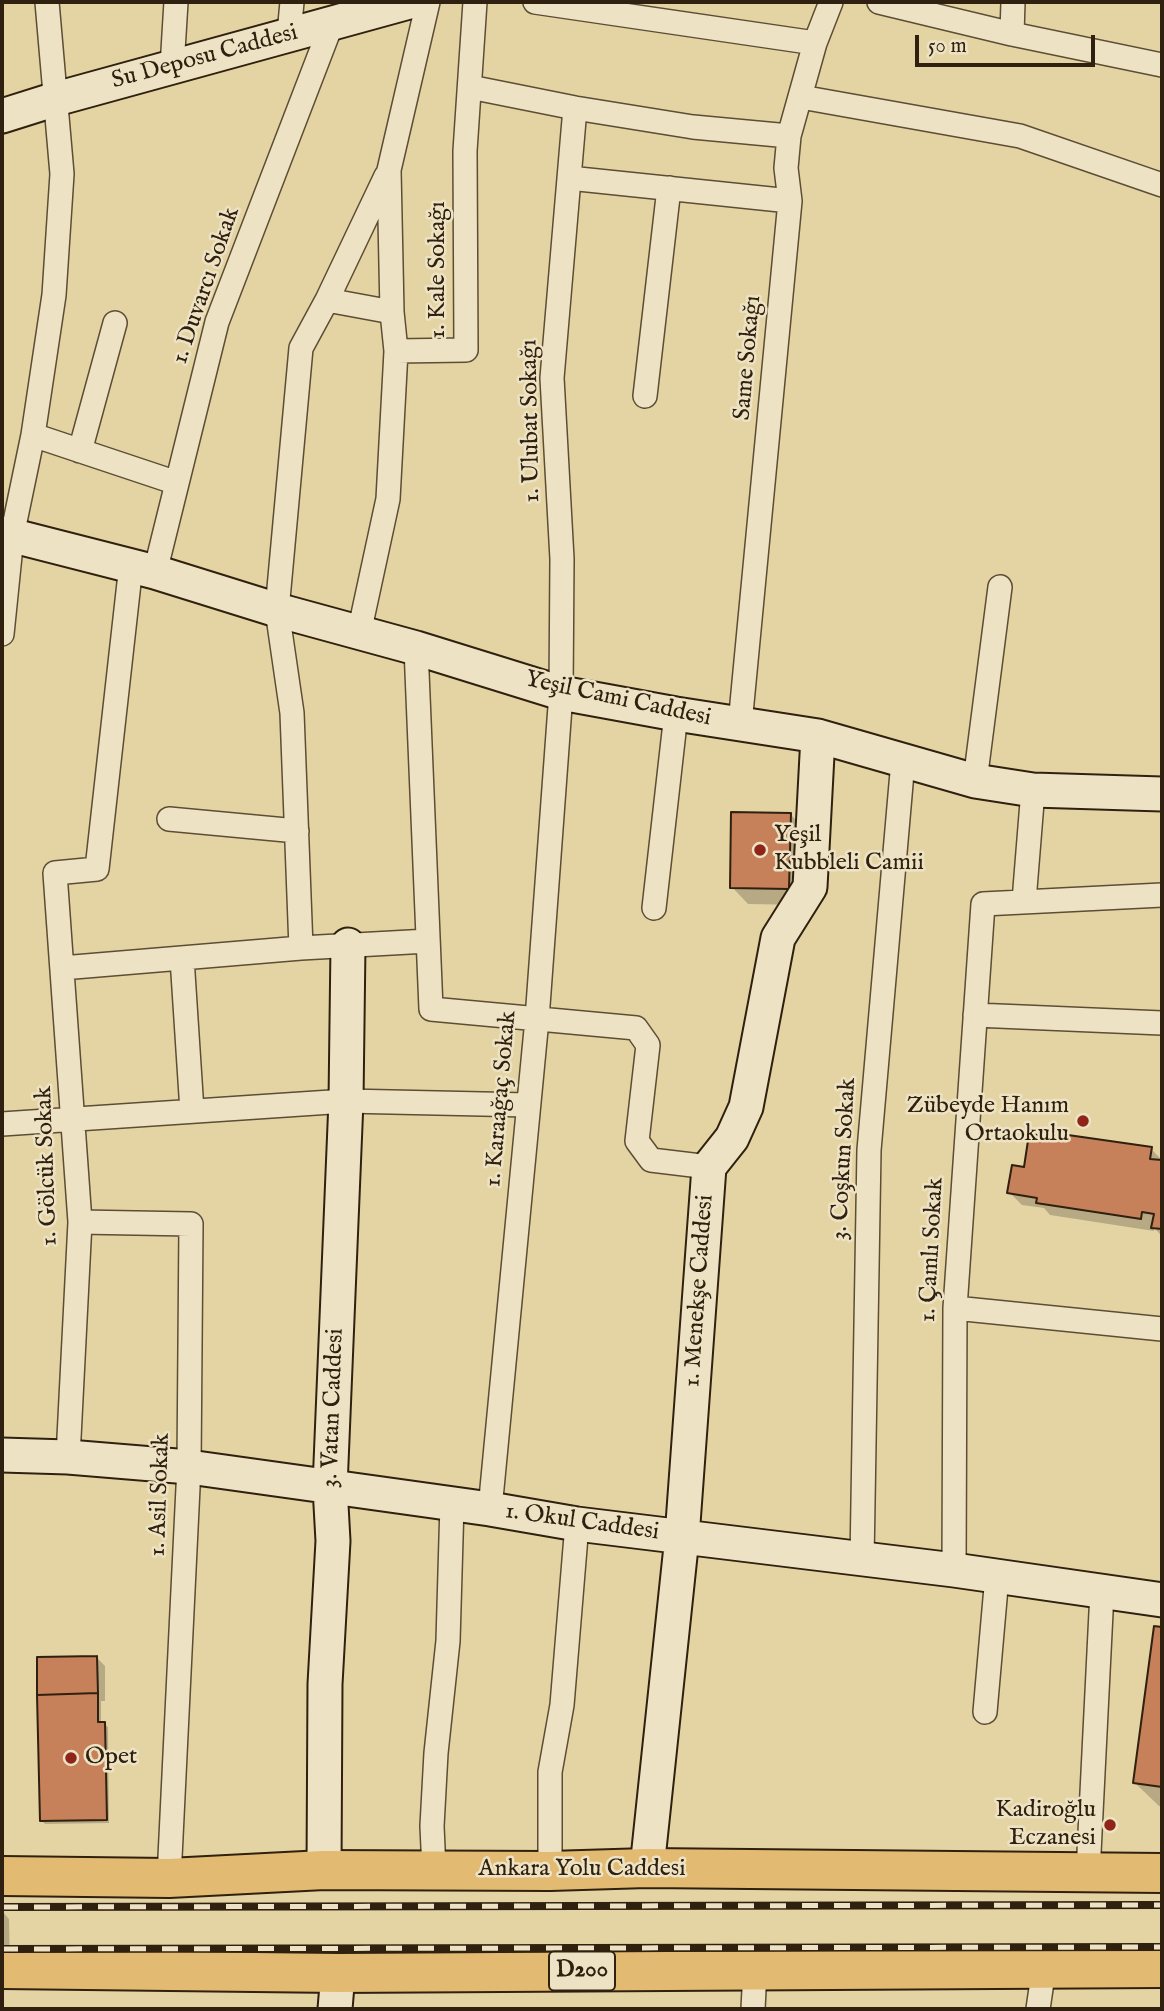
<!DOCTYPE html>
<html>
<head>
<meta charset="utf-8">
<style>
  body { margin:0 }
  #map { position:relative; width:1164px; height:2011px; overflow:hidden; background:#e4d4a4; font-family:"IM FELL English",serif }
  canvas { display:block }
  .frame { position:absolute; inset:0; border:4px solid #2f200f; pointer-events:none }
  .scale { position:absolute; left:915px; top:35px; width:180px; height:32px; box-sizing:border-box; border:4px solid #2f200f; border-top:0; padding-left:9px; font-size:21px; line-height:24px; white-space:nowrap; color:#2f200f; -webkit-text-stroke:5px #ede3c4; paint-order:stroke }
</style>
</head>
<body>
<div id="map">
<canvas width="1164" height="2011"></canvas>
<div class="frame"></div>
<div class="scale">50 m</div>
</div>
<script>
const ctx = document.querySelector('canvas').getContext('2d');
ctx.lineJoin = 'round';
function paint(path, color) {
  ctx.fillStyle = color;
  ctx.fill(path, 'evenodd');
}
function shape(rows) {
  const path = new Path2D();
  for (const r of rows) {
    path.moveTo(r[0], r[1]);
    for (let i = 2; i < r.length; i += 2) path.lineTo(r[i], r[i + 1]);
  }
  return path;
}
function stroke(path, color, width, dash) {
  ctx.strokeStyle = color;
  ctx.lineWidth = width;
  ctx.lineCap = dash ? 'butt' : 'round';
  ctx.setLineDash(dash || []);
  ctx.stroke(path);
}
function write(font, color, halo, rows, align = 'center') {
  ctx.font = font + ' "IM FELL English",serif';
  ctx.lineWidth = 5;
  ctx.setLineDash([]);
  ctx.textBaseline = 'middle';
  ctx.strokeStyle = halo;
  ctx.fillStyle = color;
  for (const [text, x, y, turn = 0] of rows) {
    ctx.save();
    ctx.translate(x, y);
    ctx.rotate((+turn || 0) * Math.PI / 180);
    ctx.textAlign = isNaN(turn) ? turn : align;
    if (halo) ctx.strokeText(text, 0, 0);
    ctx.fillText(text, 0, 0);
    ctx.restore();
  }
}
paint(shape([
  [790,814,807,831,806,905,748,904,732,887],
  [1151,1149,1162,1160,1162,1236,1154,1228,1154,1231,1050,1215,1044,1208,1022,1205,1009,1192,1026,1169],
  [1155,1628,1162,1629,1162,1807,1159,1806,1134,1782],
  [97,1658,105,1666,105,1701,101,1701,101,1723,108,1727,109,1823,45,1824,41,1820],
  [2,1911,9,1919,10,1969,2,1969]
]), '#0003');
const building = shape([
  [731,812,791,813,789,889,730,888,731,812],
  [1047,1132,1152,1147,1150,1159,1162,1160,1162,1229,1151,1228,1154,1214,1142,1212,1141,1219,1036,1203,1037,1198,1007,1193,1012,1165,1024,1167,1029,1134,1046,1136,1047,1132],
  [1154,1626,1162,1627,1162,1787,1133,1783,1154,1626],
  [97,1656,98,1693,37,1695,37,1657,97,1656],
  [98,1693,98,1722,105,1722,107,1820,40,1821,37,1695,98,1693]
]);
paint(building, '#c6815b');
stroke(building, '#2f200f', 2);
const minor = shape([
  [535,2,815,43],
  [879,2,1012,34,1162,65],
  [289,34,292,2],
  [1012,34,1013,2],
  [172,67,176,2],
  [470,87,575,108,693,127,789,136],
  [801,97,1020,136,1162,185],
  [386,176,327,300,392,312,396,351],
  [569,178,790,201],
  [392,312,389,170,428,2],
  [645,396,669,188],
  [33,435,177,483],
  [80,451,115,323],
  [155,572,217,322,332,23],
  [359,633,388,499,396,351,466,350,465,151,475,2],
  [2,634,12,536,33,435,54,295,62,174,47,2],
  [416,648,431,1009,636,1028,648,1045,637,1141,651,1160,709,1167],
  [740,724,790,201,786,168,789,136,815,43,831,2],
  [975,781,1000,587],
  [169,819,297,831],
  [1024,901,1033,790],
  [654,908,676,714],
  [301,948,292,713,277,610,301,348,327,300],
  [182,958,192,1111],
  [62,968,301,948,428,941],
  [975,1015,1162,1023],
  [2,1124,346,1101,528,1105],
  [80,1222,191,1224,189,1467,169,1878],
  [955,1308,1162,1329],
  [68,1457,80,1222,55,873,97,869,131,565],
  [490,1509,537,1019,561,693,562,559,552,378,575,108],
  [862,1560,869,1150,903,761],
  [954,1570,955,1308,983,904,1162,895],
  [985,1712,997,1576],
  [434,1870,432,1826,436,1753,448,1641,452,1504],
  [550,1871,550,1772,562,1705,577,1524],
  [1088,1873,1102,1592],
  [753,2009,755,1970],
  [1038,2009,1044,1968]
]);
const secondary = shape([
  [2,116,56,99,409,2],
  [2,533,155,572,277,610,416,648,561,693,676,714,818,736,975,781,1033,790,1162,794],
  [2,1455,68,1457,189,1467,490,1509,577,1524,954,1570,1162,1600],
  [647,1868,682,1537,709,1167,732,1138,746,1107,778,938,810,887,818,736],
  [324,1870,325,1684,333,1541,330,1487,346,1101,348,945],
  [335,2009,338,1973]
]);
const trunk = shape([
  [2,1876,169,1878,324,1870,550,1871,647,1868,1162,1873],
  [2,1969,338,1973,1162,1968]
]);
stroke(minor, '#5c4d34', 26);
stroke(secondary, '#2f200f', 37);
stroke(trunk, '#2f200f', 42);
stroke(minor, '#ede3c4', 23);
stroke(secondary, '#ede3c4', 33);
stroke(trunk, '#e2ba72', 38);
const rail = shape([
  [2,1907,1162,1905],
  [2,1949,1162,1947]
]);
stroke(rail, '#2f200f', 8);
stroke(rail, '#ede3c4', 5, [16]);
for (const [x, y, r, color] of [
  [760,850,7,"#8f2418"],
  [1083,1121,7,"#8f2418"],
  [71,1758,7,"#8f2418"],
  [1110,1825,7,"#8f2418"]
]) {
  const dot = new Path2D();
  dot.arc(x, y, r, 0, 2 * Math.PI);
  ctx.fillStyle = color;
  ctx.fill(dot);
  stroke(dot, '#ede3c4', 2.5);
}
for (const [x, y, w] of [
  [582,1971,66]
]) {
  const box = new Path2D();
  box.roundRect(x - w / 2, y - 19.5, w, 39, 5);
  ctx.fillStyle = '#ede3c4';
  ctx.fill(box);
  stroke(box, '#2f200f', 2);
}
write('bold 23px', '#2f200f', null, [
  ["D200",582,1971]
]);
write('24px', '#2f200f', '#ede3c4', [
  ["Su Deposu Caddesi",205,58,-15],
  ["1. Kale Sokağı",439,270,-90],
  ["1. Duvarcı Sokak",207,286,-71],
  ["Same Sokağı",749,358,-85],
  ["1. Ulubat Sokağı",532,421,-91],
  ["Yeşil Cami Caddesi",618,700,12],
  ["1. Karaağaç Sokak",502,1099,-85],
  ["3. Coşkun Sokak",845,1159,-87],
  ["1. Gölcük Sokak",48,1166,-92],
  ["1. Çamlı Sokak",933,1250,-87],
  ["1. Menekşe Caddesi",700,1291,-86],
  ["3. Vatan Caddesi",334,1408,-88],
  ["1. Asil Sokak",161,1495,-88],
  ["1. Okul Caddesi",582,1523,8],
  ["Ankara Yolu Caddesi",582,1870]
]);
write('24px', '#2f200f', '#ede3c4', [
  ["Yeşil",774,836],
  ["Kubbleli Camii",774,864],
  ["Zübeyde Hanım",1069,1107,"right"],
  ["Ortaokulu",1069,1135,"right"],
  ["Opet",85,1758],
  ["Kadiroğlu",1096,1811,"right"],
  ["Eczanesi",1096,1839,"right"]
], 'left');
</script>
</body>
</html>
